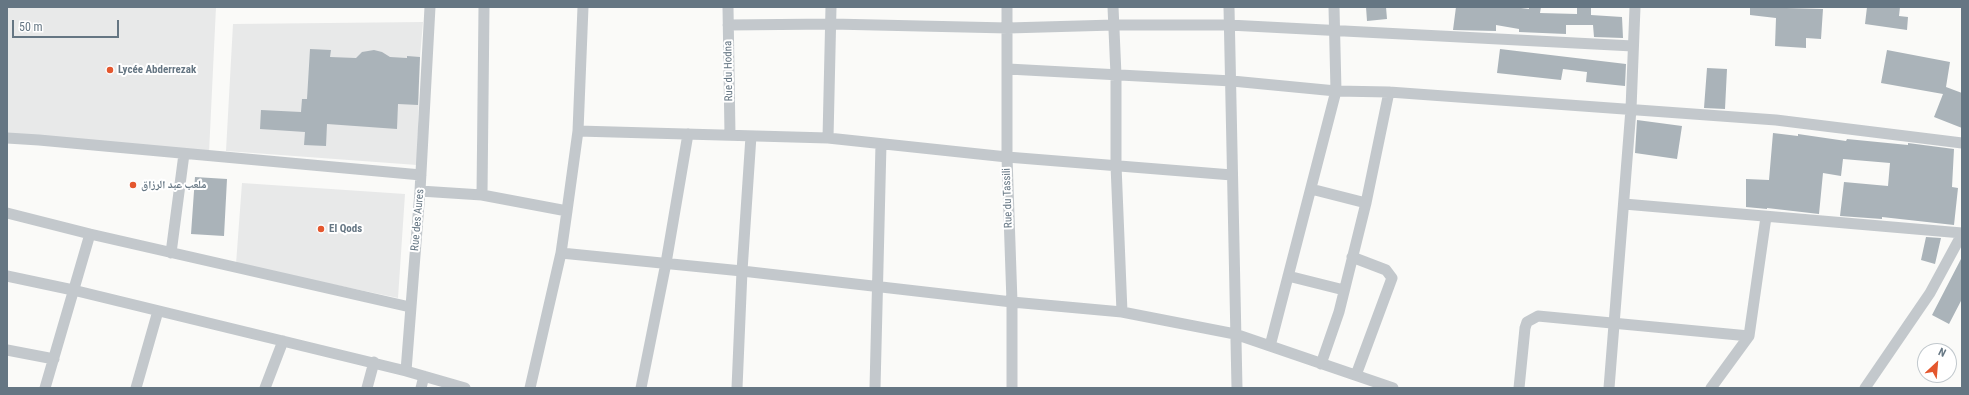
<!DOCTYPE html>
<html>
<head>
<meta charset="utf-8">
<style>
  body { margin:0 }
  #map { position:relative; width:1969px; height:395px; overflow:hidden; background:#fafaf8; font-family:"Roboto Condensed",sans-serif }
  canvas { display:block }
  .frame { position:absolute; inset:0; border:8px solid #657683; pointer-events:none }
  .north { position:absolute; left:1917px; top:343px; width:40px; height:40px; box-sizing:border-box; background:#fff; border:1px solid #c1c8cd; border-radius:50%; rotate:26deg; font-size:11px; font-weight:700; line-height:16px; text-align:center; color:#657683 }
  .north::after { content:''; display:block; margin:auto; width:14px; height:18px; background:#e4572e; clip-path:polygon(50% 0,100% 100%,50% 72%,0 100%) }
  .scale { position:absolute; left:12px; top:20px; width:107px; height:18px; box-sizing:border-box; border:2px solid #657683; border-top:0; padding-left:5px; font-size:12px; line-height:14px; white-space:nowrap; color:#657683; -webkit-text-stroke:3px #fff; paint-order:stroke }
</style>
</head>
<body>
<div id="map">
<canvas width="1969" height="395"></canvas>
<div class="frame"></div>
<div class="north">N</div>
<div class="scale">50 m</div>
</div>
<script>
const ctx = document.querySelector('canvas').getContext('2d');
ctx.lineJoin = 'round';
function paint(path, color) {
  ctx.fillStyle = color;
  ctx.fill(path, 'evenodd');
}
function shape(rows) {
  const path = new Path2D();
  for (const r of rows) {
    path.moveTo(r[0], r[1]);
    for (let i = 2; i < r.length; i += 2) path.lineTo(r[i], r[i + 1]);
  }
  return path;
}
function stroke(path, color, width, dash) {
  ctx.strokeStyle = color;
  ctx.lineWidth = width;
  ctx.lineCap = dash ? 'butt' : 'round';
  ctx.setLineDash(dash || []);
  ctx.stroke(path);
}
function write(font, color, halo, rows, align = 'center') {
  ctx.font = font + ' "Roboto Condensed","Noto Naskh Arabic",sans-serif';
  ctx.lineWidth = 4;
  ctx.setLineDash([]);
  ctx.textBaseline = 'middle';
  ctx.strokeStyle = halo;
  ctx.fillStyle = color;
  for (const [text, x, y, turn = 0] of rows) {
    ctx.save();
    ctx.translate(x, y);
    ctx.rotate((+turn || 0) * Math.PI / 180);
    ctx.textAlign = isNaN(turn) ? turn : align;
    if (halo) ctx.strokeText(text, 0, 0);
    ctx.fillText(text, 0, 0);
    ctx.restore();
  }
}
paint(shape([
  [7,7,216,7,209,153,7,133],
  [423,22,420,57,417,165,226,151,233,24],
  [242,183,405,194,398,298,236,264]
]), '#e8e9e9');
paint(shape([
  [1366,7,1386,7,1387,19,1367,21],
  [1456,7,1513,7,1529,9,1529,7,1541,7,1540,13,1577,14,1577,7,1591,7,1591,15,1622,17,1623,38,1594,37,1593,25,1566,25,1566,34,1519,32,1519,29,1496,25,1496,31,1453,30],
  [1750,7,1823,9,1821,39,1806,38,1806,48,1775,46,1776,18,1750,15],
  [1867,7,1900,7,1899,16,1908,17,1907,30,1865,24],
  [310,49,331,50,330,57,356,58,362,52,374,50,382,52,390,57,407,58,407,56,420,57,418,105,398,104,397,129,327,124,326,146,304,145,305,132,260,129,261,110,301,112,302,99,307,99],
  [1500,49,1626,64,1625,86,1586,82,1587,72,1563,69,1561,80,1497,73],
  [1887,50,1950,62,1946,87,1962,93,1962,128,1934,117,1943,94,1881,83],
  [1707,68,1727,69,1725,109,1704,108],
  [1637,120,1682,126,1677,159,1635,153],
  [1773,133,1798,136,1798,134,1846,141,1847,139,1908,145,1908,143,1954,149,1952,187,1958,188,1954,225,1882,217,1882,219,1840,216,1844,182,1888,186,1890,163,1843,159,1841,176,1823,173,1819,214,1767,208,1767,209,1746,207,1746,179,1769,180],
  [195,177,227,179,224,236,191,234],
  [1926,237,1941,238,1935,264,1921,260],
  [1962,257,1962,299,1949,324,1932,315]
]), '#aab3b9');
stroke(shape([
  [430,7,420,191,406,371,465,388],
  [728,7,730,135],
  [1007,7,1007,157,1012,302,1012,388],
  [1113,7,1116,75,1116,165,1122,312],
  [1229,7,1237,388],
  [728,25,832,24,1008,28,1114,25,1229,25,1633,46],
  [1008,69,1232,81,1336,91,1389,92,1776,120,1962,143],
  [578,131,828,138,1007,157,1232,175],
  [7,138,39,140,421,175],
  [828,138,831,7],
  [1311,189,1366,203],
  [420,191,482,195,567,211],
  [482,195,484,7],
  [1624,204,1962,233],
  [7,213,90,234],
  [171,253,184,154],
  [561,253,742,271,1012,302,1122,312,1235,334,1393,388],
  [1352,257,1386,270,1392,278,1356,375],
  [7,276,73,290,406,371],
  [1288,276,1344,290],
  [1270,346,1336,91,1334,7],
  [7,350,54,359],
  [1321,364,1339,312,1366,203,1389,92],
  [45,388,90,234,410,307],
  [136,388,158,311],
  [265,388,283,341],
  [367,388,374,362],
  [421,388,424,376],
  [530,388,561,253,567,211,578,131,583,7],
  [641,388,666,263,688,134],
  [737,388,742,271,751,136],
  [875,388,881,144],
  [1519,388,1525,328,1527,322,1538,316,1749,336],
  [1609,388,1631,109,1635,7],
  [1711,388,1749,336,1766,217],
  [1865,388,1930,293,1962,234]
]), '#c3c8cc', 11);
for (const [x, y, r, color] of [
  [110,70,4,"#e4572e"],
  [133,185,4,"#e4572e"],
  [321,229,4,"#e4572e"]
]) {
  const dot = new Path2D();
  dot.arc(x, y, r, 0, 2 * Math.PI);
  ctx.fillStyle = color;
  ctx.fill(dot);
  stroke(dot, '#fff', 1.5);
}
write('bold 11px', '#657683', '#fff', [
  ["Lycée Abderrezak",118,70],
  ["ملعب عبد الرزاق",141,185],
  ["El Qods",329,229]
], 'left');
write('11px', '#657683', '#fff', [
  ["Rue du Hodna",729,71,-91],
  ["Rue du Tassili",1008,198,-92],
  ["Rue des Aures",418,220,-85]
]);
</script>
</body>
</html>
